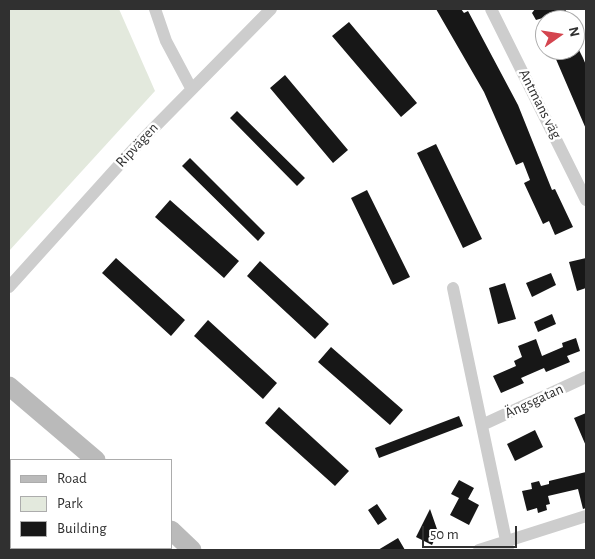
<!DOCTYPE html>
<html>
<head>
<meta charset="utf-8">
<style>
  body { margin:0 }
  #map { position:relative; width:595px; height:559px; overflow:hidden; background:#fff; font-family:"Alegreya Sans",sans-serif }
  canvas { display:block }
  .frame { position:absolute; inset:0; border:10px solid #303030; pointer-events:none }
  .legend { position:absolute; left:10px; top:459px; width:162px; height:90px; box-sizing:border-box; background:#fff; border:1px solid #acacac; margin:0; padding:6px 9px; list-style:none; font-size:15px; color:#303030 }
  .legend li { display:flex; align-items:center; gap:10px; height:25px }
  .legend b { width:25px; border:1px solid #acacac }
  .north { position:absolute; left:535px; top:10px; width:50px; height:50px; box-sizing:border-box; background:#fff; border:1px solid #acacac; border-radius:50%; rotate:77deg; font-size:14px; font-weight:700; line-height:20px; text-align:center; color:#303030 }
  .north::after { content:''; display:block; margin:auto; width:18px; height:22px; background:#d4454f; clip-path:polygon(50% 0,100% 100%,50% 72%,0 100%) }
  .scale { position:absolute; left:422px; top:526px; width:95px; height:22px; box-sizing:border-box; border:2px solid #303030; border-top:0; padding-left:6px; font-size:15px; line-height:18px; white-space:nowrap; color:#303030; -webkit-text-stroke:4px #fff; paint-order:stroke }
</style>
</head>
<body>
<div id="map">
<canvas width="595" height="559"></canvas>
<div class="frame"></div>
<ul class="legend">
<li><b style="height:6px;background:#bababa"></b>Road</li>
<li><b style="height:14px;background:#e3e9dd"></b>Park</li>
<li><b style="height:14px;background:#171717"></b>Building</li>
</ul>
<div class="north">N</div>
<div class="scale">50 m</div>
</div>
<script>
const ctx = document.querySelector('canvas').getContext('2d');
ctx.lineJoin = 'round';
function paint(path, color) {
  ctx.fillStyle = color;
  ctx.fill(path, 'evenodd');
}
function shape(rows) {
  const path = new Path2D();
  for (const r of rows) {
    path.moveTo(r[0], r[1]);
    for (let i = 2; i < r.length; i += 2) path.lineTo(r[i], r[i + 1]);
  }
  return path;
}
function stroke(path, color, width, dash) {
  ctx.strokeStyle = color;
  ctx.lineWidth = width;
  ctx.lineCap = dash ? 'butt' : 'round';
  ctx.setLineDash(dash || []);
  ctx.stroke(path);
}
function write(font, color, halo, rows, align = 'center') {
  ctx.font = font + ' "Alegreya Sans",sans-serif';
  ctx.lineWidth = 5;
  ctx.setLineDash([]);
  ctx.textBaseline = 'middle';
  ctx.strokeStyle = halo;
  ctx.fillStyle = color;
  for (const [text, x, y, turn = 0] of rows) {
    ctx.save();
    ctx.translate(x, y);
    ctx.rotate((+turn || 0) * Math.PI / 180);
    ctx.textAlign = isNaN(turn) ? turn : align;
    if (halo) ctx.strokeText(text, 0, 0);
    ctx.fillText(text, 0, 0);
    ctx.restore();
  }
}
paint(shape([
  [9,9,119,9,155,91,9,251]
]), '#e3e9dd');
paint(shape([
  [436,9,461,9,464,13,468,11,518,105,552,190,555,189,573,227,555,235,549,221,543,224,524,183,530,180,523,162,516,165,484,92],
  [535,9,565,9,566,11,536,20,532,13],
  [349,22,417,103,401,117,332,36],
  [552,50,579,50,583,58,586,65,586,129],
  [285,75,348,150,333,163,270,88],
  [237,111,305,178,297,186,230,118],
  [436,144,482,239,463,248,417,153],
  [190,158,265,233,258,241,182,166],
  [367,190,410,277,393,285,351,198],
  [170,200,239,261,224,278,155,217],
  [116,258,185,320,171,336,102,273],
  [586,258,586,288,577,291,569,262],
  [260,261,329,324,315,339,247,276],
  [551,273,556,285,532,297,526,283],
  [505,283,516,319,498,324,489,288],
  [552,314,556,324,538,332,534,322],
  [208,320,277,383,263,399,194,336],
  [576,338,580,351,567,356,570,362,546,372,544,368,521,378,524,383,501,393,493,376,516,366,514,361,522,357,518,346,536,339,542,356,563,347,562,343],
  [331,347,403,410,390,425,318,362],
  [279,407,349,471,335,486,265,423],
  [586,413,586,446,574,418],
  [459,416,463,426,379,458,375,448],
  [535,430,543,447,515,461,507,444],
  [586,472,586,508,583,509,578,489,548,496,550,504,546,505,547,510,538,513,537,508,527,511,522,491,532,489,531,483,539,481,541,486,549,484,549,481],
  [459,480,474,488,468,499,479,505,469,525,450,515,459,498,451,494],
  [377,504,387,519,378,525,368,510],
  [430,509,438,532,432,545,416,537],
  [398,538,405,550,378,550]
]), '#171717');
stroke(shape([
  [155,9,166,41,191,88],
  [491,9,586,200],
  [9,287,139,143,271,9],
  [453,288,508,550],
  [482,425,586,377],
  [479,550,586,516]
]), '#cdcdcd', 12);
stroke(shape([
  [9,386,96,460],
  [171,530,192,550]
]), '#bababa', 19);
write('15px', '#303030', '#fff', [
  ["Antmans väg",540,104,63],
  ["Ripvägen",137,145,-47],
  ["Ängsgatan",534,401,-25]
]);
</script>
</body>
</html>
